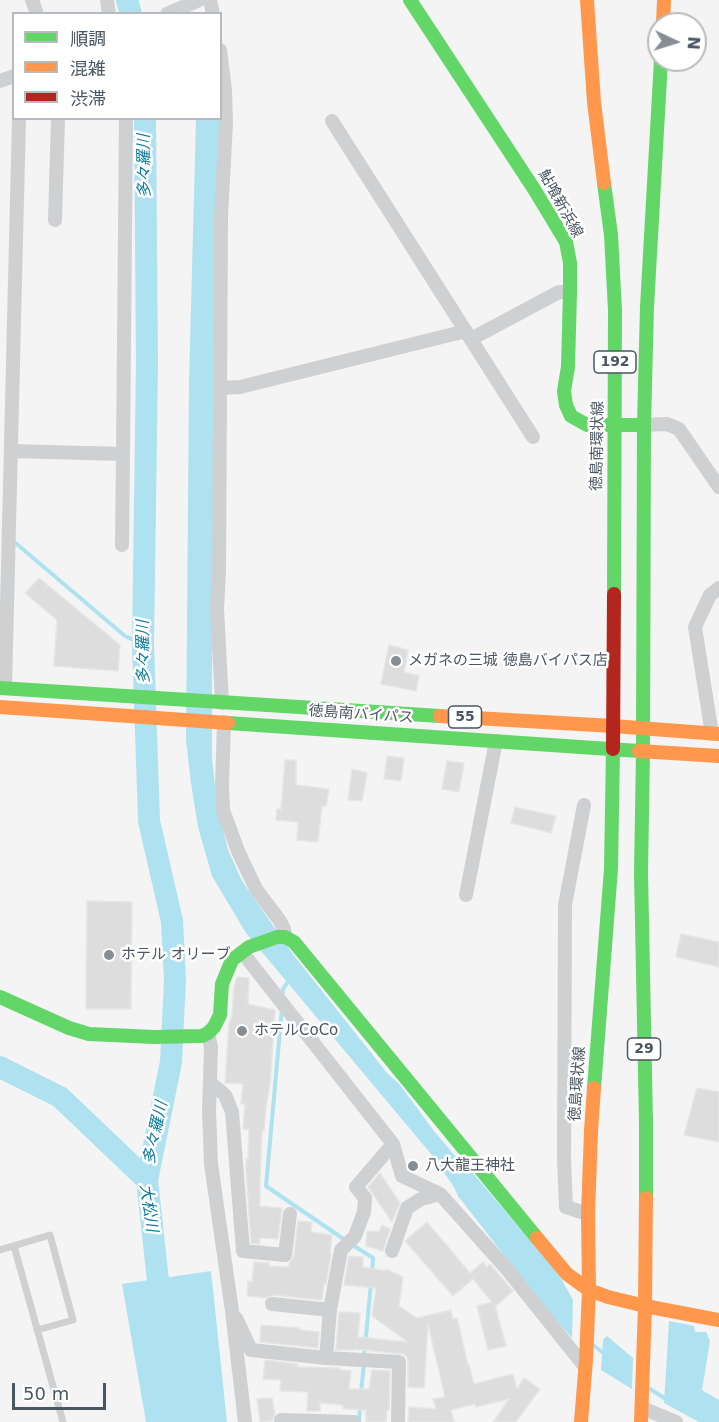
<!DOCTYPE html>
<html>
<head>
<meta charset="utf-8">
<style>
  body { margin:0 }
  #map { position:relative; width:719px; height:1422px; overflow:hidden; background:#f4f4f4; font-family:"DejaVu Sans","Noto Sans JP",sans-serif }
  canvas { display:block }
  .legend { position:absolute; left:12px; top:12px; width:210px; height:108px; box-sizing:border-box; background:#fff; border:2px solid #b7bbc0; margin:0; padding:8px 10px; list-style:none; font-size:18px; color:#4a5661 }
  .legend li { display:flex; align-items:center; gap:12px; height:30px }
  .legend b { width:30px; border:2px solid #b7bbc0 }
  .north { position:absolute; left:647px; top:12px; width:60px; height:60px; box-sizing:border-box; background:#fff; border:2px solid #b7bbc0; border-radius:50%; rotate:94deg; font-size:16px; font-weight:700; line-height:24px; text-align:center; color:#4a5661 }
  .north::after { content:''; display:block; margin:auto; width:21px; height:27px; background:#868d94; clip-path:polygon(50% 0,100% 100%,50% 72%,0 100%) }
  .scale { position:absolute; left:12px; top:1383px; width:94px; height:27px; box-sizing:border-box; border:3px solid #4a5661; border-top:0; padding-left:8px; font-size:18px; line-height:21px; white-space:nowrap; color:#4a5661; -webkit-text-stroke:4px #fff; paint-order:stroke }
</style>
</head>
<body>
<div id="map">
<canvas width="719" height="1422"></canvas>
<ul class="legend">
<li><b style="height:8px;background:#63d668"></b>順調</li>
<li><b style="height:8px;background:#ff974d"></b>混雑</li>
<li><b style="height:8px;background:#b3261e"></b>渋滞</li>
</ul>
<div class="north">N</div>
<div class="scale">50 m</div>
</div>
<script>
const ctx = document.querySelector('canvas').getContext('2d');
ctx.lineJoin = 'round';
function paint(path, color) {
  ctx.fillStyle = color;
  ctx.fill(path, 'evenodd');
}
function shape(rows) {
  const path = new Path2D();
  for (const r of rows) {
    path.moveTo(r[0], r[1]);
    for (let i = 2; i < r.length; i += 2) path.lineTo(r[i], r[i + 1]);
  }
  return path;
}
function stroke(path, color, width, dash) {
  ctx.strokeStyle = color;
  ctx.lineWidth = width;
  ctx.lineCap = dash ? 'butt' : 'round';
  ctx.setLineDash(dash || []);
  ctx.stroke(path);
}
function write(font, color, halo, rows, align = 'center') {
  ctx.font = font + ' "DejaVu Sans","Noto Sans JP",sans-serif';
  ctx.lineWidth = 5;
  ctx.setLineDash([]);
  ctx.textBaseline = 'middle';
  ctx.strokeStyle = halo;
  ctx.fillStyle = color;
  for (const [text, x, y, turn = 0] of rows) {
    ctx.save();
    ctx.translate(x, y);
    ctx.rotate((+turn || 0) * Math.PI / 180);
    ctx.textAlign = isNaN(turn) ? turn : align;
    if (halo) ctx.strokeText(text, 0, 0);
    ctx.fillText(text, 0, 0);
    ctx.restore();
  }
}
paint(shape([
  [220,118,212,608,212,758,217,806,228,850,242,881,295,957,387,1073,400,1085,434,1131,461,1163,465,1164,558,1273,573,1300,572,1338,546,1309,458,1196,454,1187,431,1154,246,933,212,876,198,827,191,783,186,741,189,383,196,119],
  [211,1271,227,1422,146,1422,122,1284],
  [669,1321,694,1326,695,1332,706,1332,710,1341,702,1390,719,1400,719,1422,699,1422,664,1403],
  [607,1336,633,1358,632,1389,601,1370,603,1340]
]), '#aee2f0');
stroke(shape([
  [12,540,125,636,143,644],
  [282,997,283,989,289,980],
  [282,1008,266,1186,345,1240],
  [351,1244,373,1258,372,1273],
  [593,1345,606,1355],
  [364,1357,371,1283],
  [650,1389,669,1401],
  [361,1392,364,1364],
  [359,1422,360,1406]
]), '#aee2f0', 4);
stroke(shape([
  [127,0,131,14],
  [145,118,147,364,143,644,149,821,172,921,175,980,171,1062,147,1180,161,1308],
  [0,1067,60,1097,147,1180]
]), '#aee2f0', 22);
const building = shape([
  [39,578,120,645,118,671,54,666,57,620,25,593,39,578],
  [389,645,408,650,404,672,419,676,416,691,381,684,389,645],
  [387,756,404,758,401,781,384,779,387,756],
  [285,760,296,760,296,785,329,789,326,806,322,806,318,842,297,840,298,822,276,820,277,809,281,809,285,760],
  [447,761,464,763,459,792,442,789,447,761],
  [352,769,367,773,362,801,348,800,352,769],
  [515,807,556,816,551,833,511,823,515,807],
  [87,901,132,902,131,1009,86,1009,87,901],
  [681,934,719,942,719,967,676,957,681,934],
  [237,977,249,978,248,1004,275,1010,270,1085,266,1106,264,1131,262,1130,260,1183,260,1206,282,1208,278,1239,260,1238,259,1244,251,1243,246,1169,246,1159,248,1159,249,1130,243,1129,245,1104,241,1104,243,1084,225,1083,229,1023,232,1016,234,986,237,977],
  [697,1088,719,1092,719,1142,684,1135,697,1088],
  [380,1173,400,1203,392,1222,368,1187,380,1173],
  [298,1221,312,1222,311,1232,332,1235,330,1253,331,1255,326,1284,324,1284,322,1300,273,1295,266,1298,247,1296,248,1281,252,1282,254,1262,269,1263,269,1266,289,1267,289,1263,294,1256,298,1221],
  [427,1222,470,1273,483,1262,487,1267,490,1264,513,1291,496,1306,495,1305,506,1346,488,1350,477,1306,492,1302,473,1279,453,1296,405,1241,427,1222],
  [382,1225,390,1229,383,1251,366,1246,367,1231,379,1232,382,1225],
  [349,1256,363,1257,363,1267,386,1271,386,1269,403,1277,399,1306,417,1318,451,1310,453,1319,457,1318,468,1365,469,1365,474,1384,513,1374,517,1389,524,1378,540,1389,516,1422,493,1422,509,1399,476,1407,475,1404,451,1410,454,1422,408,1422,409,1407,436,1409,433,1399,445,1397,428,1324,424,1388,408,1387,408,1362,407,1357,403,1354,353,1349,353,1350,336,1350,339,1312,360,1313,358,1337,408,1342,372,1316,376,1288,344,1285,349,1256],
  [261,1325,300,1328,300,1330,319,1332,318,1348,260,1342,261,1325],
  [265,1360,298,1364,297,1367,340,1368,340,1370,351,1371,349,1389,369,1389,372,1370,390,1371,389,1410,387,1410,386,1422,366,1422,366,1410,343,1409,343,1405,320,1403,320,1411,307,1411,308,1392,280,1391,281,1380,263,1379,265,1360],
  [272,1398,275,1414,272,1421,260,1422,257,1399,272,1398]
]);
paint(building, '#ddddde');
stroke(building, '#e5e6e7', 1.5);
stroke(shape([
  [14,1246,63,1422],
  [0,1250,50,1235,73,1320,37,1330]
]), '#ced0d2', 7);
stroke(shape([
  [32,0,37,14],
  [107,0,109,14],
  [210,0,213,14],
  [167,14,199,0],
  [220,50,225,90,226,123,221,217,219,571,217,609,222,703],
  [0,81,14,76],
  [332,121,533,437],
  [55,220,58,118],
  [471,339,559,292,570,292],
  [220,388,240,387,466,331],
  [644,425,667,424,679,429,719,487],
  [11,451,123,454,126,118],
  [122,545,123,454],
  [5,688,19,118],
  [224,722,222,786,223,810,238,851,256,889,280,921,284,929,285,937],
  [712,734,695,627,710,595,719,588],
  [584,805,565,905,564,1159,566,1207,588,1214],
  [466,895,496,741],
  [242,952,393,1144,402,1176,440,1194,506,1268,585,1367],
  [208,1033,211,1047,209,1111,211,1164,232,1311,245,1422],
  [210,1083,218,1089,225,1095,232,1112,243,1251,285,1255,290,1214],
  [392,1251,407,1208,421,1199,440,1194],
  [272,1304,330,1310],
  [236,1318,251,1350,326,1358,399,1362,398,1422],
  [326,1358,330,1310,341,1250,355,1236,364,1212,365,1198,356,1187,393,1144],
  [642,1408,676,1422],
  [281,1420,354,1422]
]), '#ced0d2', 14);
stroke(shape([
  [410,0,534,189,566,242,570,263,570,292,568,367,564,391,566,405,571,416,587,425,644,425],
  [604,183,611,235,615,310,614,594],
  [0,688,440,716],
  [228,723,639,751],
  [643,744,644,425,647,307,661,60],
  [643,751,641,873,646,1122,646,1198],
  [0,997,69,1028,89,1034,154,1037,202,1036,208,1033,214,1027,220,1015,222,984,232,960,249,947,277,937,285,937,294,942,537,1238],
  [594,1088,611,869,613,749]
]), '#63d668', 14);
stroke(shape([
  [587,0,594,102,604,183],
  [663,24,664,0],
  [0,707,228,723],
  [440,716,613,726,719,734],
  [639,751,719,756],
  [537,1238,567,1274,589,1290,608,1297,645,1306,719,1320],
  [581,1422,586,1360,589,1290,588,1214,591,1131,594,1088],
  [641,1422,645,1306,646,1198]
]), '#ff974d', 14);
stroke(shape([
  [613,749,614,594]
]), '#b3261e', 14);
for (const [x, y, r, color] of [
  [396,661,6,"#868d94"],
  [109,955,6,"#868d94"],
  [242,1031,6,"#868d94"],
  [413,1166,6,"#868d94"]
]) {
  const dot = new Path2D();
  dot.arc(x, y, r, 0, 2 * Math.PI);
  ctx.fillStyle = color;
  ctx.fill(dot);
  stroke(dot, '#fff', 2);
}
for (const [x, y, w] of [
  [615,362,42],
  [465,717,33],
  [644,1049,33]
]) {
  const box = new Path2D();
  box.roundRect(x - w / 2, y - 11, w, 22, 4.5);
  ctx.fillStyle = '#fff';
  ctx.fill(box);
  stroke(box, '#4a5661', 1.5);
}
write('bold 14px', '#4a5661', null, [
  ["192",615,362],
  ["55",465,717],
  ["29",644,1049]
]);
write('15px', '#4a5661', '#fff', [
  ["鮎喰新浜線",560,204,61],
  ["徳島南環状線",598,446,-89],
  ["徳島南バイパス",361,715,4],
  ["徳島環状線",578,1084,-86]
]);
write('15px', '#4a5661', '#fff', [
  ["メガネの三城 徳島バイパス店",408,661],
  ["ホテル オリーブ",121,955],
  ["ホテルCoCo",254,1031],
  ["八大龍王神社",425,1166]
], 'left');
write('italic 16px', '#0c7c9b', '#fff', [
  ["多々羅川",145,166,-91],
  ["多々羅川",144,652,-91],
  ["多々羅川",156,1133,-78],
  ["大松川",148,1208,82]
]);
</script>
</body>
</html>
